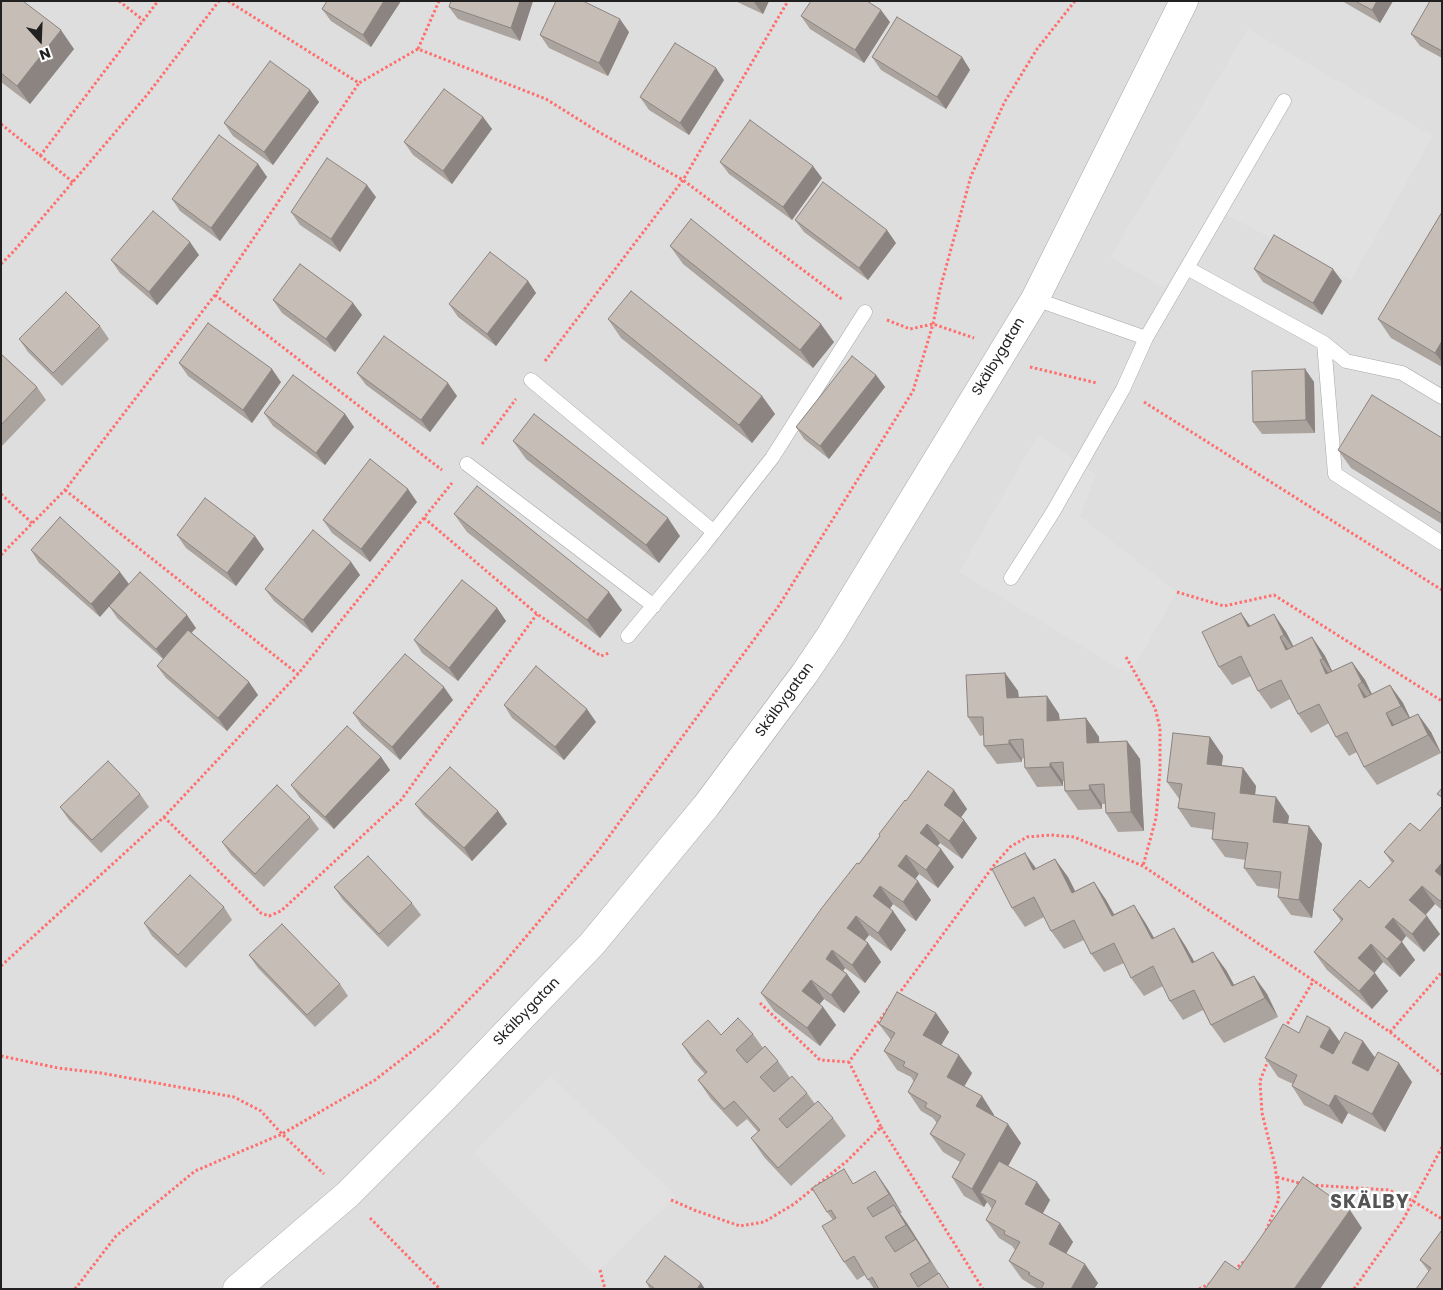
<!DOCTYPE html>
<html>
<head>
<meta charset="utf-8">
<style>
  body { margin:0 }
  #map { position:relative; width:1443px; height:1290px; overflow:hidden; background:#f2eee8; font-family:Poppins,sans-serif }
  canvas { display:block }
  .frame { position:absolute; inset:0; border:2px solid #212121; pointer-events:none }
  .north { position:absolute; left:15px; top:15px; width:50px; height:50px; -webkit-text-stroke:4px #fff; paint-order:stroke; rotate:160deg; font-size:14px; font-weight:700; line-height:20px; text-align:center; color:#212121 }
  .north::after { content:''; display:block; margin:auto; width:18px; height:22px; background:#212121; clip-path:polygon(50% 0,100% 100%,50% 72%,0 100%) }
</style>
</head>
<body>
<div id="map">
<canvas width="1443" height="1290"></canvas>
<div class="frame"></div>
<div class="north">N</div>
</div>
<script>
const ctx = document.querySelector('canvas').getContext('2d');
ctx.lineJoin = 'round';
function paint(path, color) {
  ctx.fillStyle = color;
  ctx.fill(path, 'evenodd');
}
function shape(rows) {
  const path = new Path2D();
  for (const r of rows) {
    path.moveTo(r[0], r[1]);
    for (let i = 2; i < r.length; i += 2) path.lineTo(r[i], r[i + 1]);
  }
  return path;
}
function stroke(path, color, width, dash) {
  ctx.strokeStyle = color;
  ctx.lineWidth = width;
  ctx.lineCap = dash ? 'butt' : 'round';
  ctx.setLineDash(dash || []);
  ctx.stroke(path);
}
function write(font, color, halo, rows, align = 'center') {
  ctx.font = font + ' Poppins,sans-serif';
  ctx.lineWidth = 5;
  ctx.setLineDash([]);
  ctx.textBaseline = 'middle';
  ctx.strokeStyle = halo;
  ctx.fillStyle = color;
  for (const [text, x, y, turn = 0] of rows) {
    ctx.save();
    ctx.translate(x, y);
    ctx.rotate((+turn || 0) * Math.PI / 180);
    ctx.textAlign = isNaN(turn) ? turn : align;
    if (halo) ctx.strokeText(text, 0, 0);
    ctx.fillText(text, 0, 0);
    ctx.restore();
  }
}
paint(shape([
  [1,1,1442,1,1442,1289,1,1289]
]), '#dfdede');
paint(shape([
  [1248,29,1433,136,1351,280,1214,208,1165,288,1110,257],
  [1038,434,1096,475,1080,516,1177,592,1133,669,1128,674,959,572],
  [551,1076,676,1196,595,1274,474,1153]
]), '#e1e1e1');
const lane = shape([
  [1187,268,1324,343,1346,361,1402,373,1442,397],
  [1035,299,1146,338,1284,101],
  [1324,343,1335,474,1442,543],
  [531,380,714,532],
  [467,464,654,606],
  [1011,578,1053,512,1123,389,1146,338],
  [628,636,702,547,772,458,865,312]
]);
const street = shape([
  [237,1289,347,1195,444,1098,592,944,706,806,805,673,830,636,1035,299,1184,1]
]);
stroke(lane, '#a8a8a8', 15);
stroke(street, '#a8a8a8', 29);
stroke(shape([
  [119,1,143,20],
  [228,1,359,83,418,49,546,99,597,131,683,180,843,300],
  [418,49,439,1],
  [1,124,73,182],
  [40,156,158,1],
  [1,264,14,251,147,95,219,1],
  [215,295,442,470],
  [887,320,910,329,933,324,974,338],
  [545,361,683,180,788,1],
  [1030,367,1097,383],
  [1144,402,1442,590],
  [482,444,516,399],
  [65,490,298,674],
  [1,494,32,523],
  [424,518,537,614,601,656,609,653],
  [1,555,65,490,215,295,359,83],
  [1177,592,1224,606,1274,595,1442,701],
  [1126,657,1155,708,1160,728,1160,771,1156,818,1143,866],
  [164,817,261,913,269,916,281,911,401,800,537,614],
  [1,966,164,817,298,674,452,483],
  [898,995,995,864,1010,847,1027,837,1051,835,1074,837,1143,866,1390,1032,1442,1074],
  [760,1003,820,1060,849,1062],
  [1285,1028,1314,980],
  [1390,1032,1442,972],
  [1,1056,58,1068,101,1073,234,1097,261,1111,282,1134,324,1174],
  [881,1127,983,1289],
  [1277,1177,1303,1184],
  [1311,1185,1389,1190,1413,1201,1442,1219],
  [671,1200,694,1210,740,1226,764,1222,794,1204,847,1161,881,1127,849,1062,890,1006],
  [370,1218,440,1289],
  [1266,1231,1279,1199,1275,1165,1262,1113,1260,1081,1269,1058],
  [600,1270,605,1289],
  [1234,1270,1246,1260],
  [75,1289,116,1236,195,1171,282,1134,375,1080,438,1031,498,970,599,850,778,607,913,391,933,324,940,289,971,176,1004,103,1037,49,1075,1],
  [1199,1289,1211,1283],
  [1354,1289,1403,1220,1442,1147]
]), '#fe6f6d', 3, [2.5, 2.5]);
stroke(lane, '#fff', 14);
stroke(street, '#fff', 28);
paint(shape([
  [1,1,74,49,30,104,1,82],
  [327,1,401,1,371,47,331,21,322,9],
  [533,1,520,41,458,19,449,7],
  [735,1,769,1,763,14],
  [1342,1,1393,1,1380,23],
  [1442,1,1442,58,1420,46,1411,34],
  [801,16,890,22,864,63,810,29],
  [629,32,608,76,549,48,540,35],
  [872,57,962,57,970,70,946,109,881,70],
  [724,80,689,135,649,110,640,97],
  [310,90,319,102,273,165,233,136,224,123],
  [483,117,492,129,452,184,413,155,404,142],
  [720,162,822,178,792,220,729,174],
  [258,164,267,177,220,241,180,211,172,199],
  [376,197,340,252,300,225,291,212],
  [1442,212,1442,367,1391,338,1378,319],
  [795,220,896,243,868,280,804,232],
  [670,246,834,342,813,368,683,264],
  [199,255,157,305,120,273,111,260],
  [1254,269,1342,281,1322,315,1263,282],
  [528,281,536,293,496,346,458,317,449,304],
  [273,300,353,303,362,315,335,352,282,313],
  [608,319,762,396,775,414,752,443,621,338],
  [100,326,109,339,62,386,28,352,19,339],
  [1,354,37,387,46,400,1,447],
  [179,363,281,382,252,423,188,376],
  [1305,369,1314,382,1315,433,1262,434,1253,422],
  [357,373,457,396,430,432,366,385],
  [876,375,885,387,829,459,804,439,796,427],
  [264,413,345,414,354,427,325,465,273,426],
  [1442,438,1442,524,1351,468,1338,450],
  [513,441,680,536,659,563,526,459],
  [417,502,370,562,332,533,323,520],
  [454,514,622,610,600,638,467,532],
  [60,517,100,617,39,563,31,550],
  [177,535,264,549,236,586,186,548],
  [351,562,360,575,312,633,274,601,265,589],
  [109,606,196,628,191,632,249,682,258,695,227,731,166,678,157,666,163,659,118,619],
  [497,608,506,621,458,681,422,653,414,640],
  [1250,626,1286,632,1294,647,1312,637,1325,656,1332,671,1352,662,1365,680,1372,694,1390,685,1403,703,1410,718,1431,732,1441,753,1377,785,1364,767,1357,752,1349,756,1336,737,1329,723,1311,733,1298,714,1290,699,1271,709,1258,691,1251,676,1232,685,1219,667],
  [1005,673,1018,691,1019,697,1047,696,1059,714,1060,720,1086,718,1099,737,1099,742,1127,741,1140,759,1144,831,1118,832,1106,813,1105,804,1102,804,1102,809,1078,810,1065,791,1064,781,1063,781,1063,786,1037,787,1025,768,1024,758,1022,759,1022,762,997,764,984,746,984,735,980,736,968,717],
  [453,700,400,760,362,726,353,713],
  [504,705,596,722,564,760,512,718],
  [1210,737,1223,756,1222,765,1243,768,1256,786,1255,795,1289,816,1288,824,1309,826,1322,844,1312,918,1291,915,1278,897,1279,889,1257,886,1244,868,1246,860,1225,857,1212,839,1213,830,1191,827,1178,808,1180,800,1167,782],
  [381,757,390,770,334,829,300,798,291,785],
  [954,790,967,809,961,817,964,820,977,838,962,859,940,843,937,846,954,867,938,888,919,874,915,879,931,900,916,921,893,904,890,909,893,911,906,930,891,951,869,935,864,941,868,943,881,962,865,983,845,968,843,971,847,974,860,992,844,1013,824,999,819,1004,823,1007,836,1025,820,1046,774,1011,761,993,906,801],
  [140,794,149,807,101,853,69,820,60,807],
  [415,804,498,811,507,824,472,861,424,816],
  [1442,806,1442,910,1435,904,1425,915,1440,934,1424,952,1406,936,1402,942,1415,960,1400,977,1383,962,1374,972,1388,991,1372,1009,1327,970,1314,952,1341,921,1333,910,1369,888,1392,863,1384,852,1420,831],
  [310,817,319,829,264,887,231,855,222,842],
  [1036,869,1068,877,1075,891,1094,882,1106,900,1114,914,1134,905,1146,924,1154,938,1174,928,1186,947,1194,961,1226,970,1234,985,1254,976,1267,994,1278,1017,1224,1043,1211,1025,1203,1010,1183,1020,1170,1001,1163,986,1144,996,1131,978,1124,963,1104,972,1091,954,1084,940,1064,949,1051,931,1044,917,1025,927,1012,908],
  [334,887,412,903,421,915,388,947,343,900],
  [224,907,232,920,186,968,152,936,144,923],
  [249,955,340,984,348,996,315,1027,258,968],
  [936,1013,949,1032,941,1045,972,1073,964,1087,982,1096,994,1115,994,1116,1021,1143,1008,1166,1037,1182,1050,1200,1043,1213,1060,1223,1073,1242,1066,1254,1098,1283,1094,1289,1038,1289,1022,1279,1009,1261,1015,1250,1012,1246,999,1238,986,1220,992,1209,987,1202,984,1207,964,1196,952,1177,960,1162,943,1152,930,1134,937,1123,933,1118,921,1111,908,1092,914,1082,911,1077,897,1070,884,1051,891,1040,879,1024],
  [1299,1033,1340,1042,1375,1057,1412,1082,1385,1132,1348,1113,1342,1124,1304,1105,1292,1086,1293,1084,1278,1077,1265,1058],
  [753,1034,763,1048,778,1061,790,1078,807,1093,815,1104,833,1118,846,1136,791,1186,764,1157,751,1138,758,1132,747,1119,737,1127,711,1099,698,1080,705,1074,694,1062,682,1044,721,1035],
  [854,1184,888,1190,902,1213,900,1213,939,1274,950,1289,874,1289,865,1275,857,1280,844,1262,833,1220,827,1212],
  [1442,1230,1442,1289,1420,1260],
  [646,1282,701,1283,705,1289,650,1289]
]), '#aba39d');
paint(shape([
  [384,1,401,1,371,47,363,35],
  [520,1,533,1,520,41,511,28],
  [754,1,769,1,763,14,754,2],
  [1377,1,1393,1,1380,23,1372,10],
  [881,10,890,22,864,63,855,50],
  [620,19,629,32,608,76,599,63],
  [61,30,74,49,30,104,17,86],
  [962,57,970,70,946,109,937,97],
  [716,68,724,80,689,135,680,123],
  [310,90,319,102,273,165,264,152],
  [483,117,492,129,452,184,443,171],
  [258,164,267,177,220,241,211,228],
  [813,166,822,178,792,220,783,207],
  [367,185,376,197,340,252,331,239],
  [887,230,896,243,868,280,859,268],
  [190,242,199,255,157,305,149,292],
  [1333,269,1342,281,1322,315,1313,303],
  [528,281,536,293,496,346,487,334],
  [353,303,362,315,335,352,326,339],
  [821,324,834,342,813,368,800,350],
  [1442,341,1442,362,1435,353],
  [272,369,281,382,252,423,243,410],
  [1305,369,1314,382,1315,433,1306,420],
  [876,375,885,387,829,459,820,446],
  [448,383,457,396,430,432,421,420],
  [762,396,775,414,752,443,739,425],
  [345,414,354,427,325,465,316,453],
  [408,489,417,502,370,562,361,549],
  [668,518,680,536,659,563,646,545],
  [255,536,264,549,236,586,227,573],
  [351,562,360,575,312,633,303,620],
  [120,572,129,584,100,617,91,604],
  [609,592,622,610,600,638,587,620],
  [497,608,506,621,458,681,449,668],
  [1241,613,1254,631,1248,627],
  [1274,614,1286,632,1297,654,1284,635],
  [187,615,196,628,165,661,156,649],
  [1280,637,1293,656,1286,650],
  [1312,637,1325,656,1335,677,1323,659],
  [1320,660,1332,679,1326,674],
  [1352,662,1365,680,1375,701,1362,682],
  [1005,673,1018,691,1020,716,1007,698],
  [249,682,258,695,227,731,218,718],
  [1358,685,1371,703,1364,698],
  [1390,685,1403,703,1413,724,1401,706],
  [444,687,453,700,400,760,392,747],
  [1047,696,1059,714,1060,739,1047,721],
  [587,709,596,722,564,760,555,747],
  [1386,713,1399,732,1392,726],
  [1418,714,1431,732,1441,753,1428,735],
  [1086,718,1099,737,1100,761,1087,743],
  [1210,737,1223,756,1219,782,1207,764],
  [1009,740,1022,759,1022,762,1009,744],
  [1127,741,1140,759,1144,831,1131,812],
  [381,757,390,770,334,829,325,817],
  [1050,763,1063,781,1063,786,1050,767],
  [1243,768,1256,786,1253,812,1240,793],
  [1089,785,1102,804,1102,809,1090,790],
  [954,790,967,809,957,823,944,805],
  [1276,797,1289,816,1285,840,1273,822],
  [498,811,507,824,472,861,464,848],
  [964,820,977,838,962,859,949,841],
  [927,824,940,843,933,852,920,833],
  [1309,826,1322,844,1312,918,1299,900],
  [941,849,954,867,938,888,926,870],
  [1025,853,1038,871,1033,870],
  [906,855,919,874,911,885,898,866],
  [1055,859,1068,877,1085,911,1072,893],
  [1442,863,1442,881,1435,871],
  [918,881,931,900,916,921,903,902],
  [1094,882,1106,900,1125,934,1112,916],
  [880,886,893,904,885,915,873,896],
  [1422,886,1435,904,1422,919,1409,900],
  [1134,905,1146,924,1165,957,1152,939],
  [893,911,906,930,891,951,878,933],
  [856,916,869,935,860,947,847,928],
  [1427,916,1440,934,1424,952,1412,934],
  [1393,918,1406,936,1398,946,1385,927],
  [1174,928,1186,947,1205,981,1192,963],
  [1402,942,1415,960,1400,977,1387,959],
  [868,943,881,962,865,983,852,965],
  [1371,944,1383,962,1371,977,1358,958],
  [832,950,845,968,839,977,826,959],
  [1213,952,1226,970,1245,1005,1232,986],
  [1375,973,1388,991,1372,1009,1359,991],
  [847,974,860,992,844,1013,831,995],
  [1254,976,1267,994,1278,1017,1265,998],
  [811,980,824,999,815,1010,802,991],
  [823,1007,836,1025,820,1046,807,1028],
  [936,1013,949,1032,936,1054,923,1035],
  [1330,1028,1343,1046,1333,1066,1320,1047],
  [1363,1041,1376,1059,1365,1082,1352,1063],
  [959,1055,972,1073,959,1095,947,1077],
  [1399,1063,1412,1082,1385,1132,1372,1114],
  [1335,1095,1348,1113,1342,1124,1329,1106],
  [982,1096,994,1115,989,1125,976,1106],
  [1008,1124,1021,1143,990,1198,980,1193,987,1202,984,1207,972,1189],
  [875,1171,888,1190,902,1213,889,1194],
  [1037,1182,1050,1200,1038,1222,1025,1204],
  [894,1205,907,1223,943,1280,906,1225],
  [1350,1210,1362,1228,1320,1289,1294,1289],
  [1060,1223,1073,1242,1061,1262,1049,1244],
  [1085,1264,1098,1283,1094,1289,1071,1289],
  [701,1283,705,1289,697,1289]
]), '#8b8480');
const building = shape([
  [1,1,23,1,61,30,17,86,1,73,1,1],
  [327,1,384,1,363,35,322,9,327,1],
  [451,1,520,1,511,28,449,7,451,1],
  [556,1,583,1,620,19,599,63,540,35,556,1],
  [811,1,867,1,881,10,855,50,801,16,811,1],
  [1355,1,1377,1,1372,10,1355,1],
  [1430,1,1442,1,1442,51,1411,34,1430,1],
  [897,17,962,57,937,97,872,57,897,17],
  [675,43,716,68,680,123,640,97,675,43],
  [270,61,310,90,264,152,224,123,270,61],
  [444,89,483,117,443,171,404,142,444,89],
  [750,120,813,166,783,207,720,162,750,120],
  [219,135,258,164,211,228,172,199,219,135],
  [327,158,367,185,331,239,291,212,327,158],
  [823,182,887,230,859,268,795,220,823,182],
  [153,211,190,242,149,292,111,260,153,211],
  [1442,212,1442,341,1435,353,1378,319,1442,212],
  [691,219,821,324,800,350,670,246,691,219],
  [1274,235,1333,269,1313,303,1254,269,1274,235],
  [490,252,528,281,487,334,449,304,490,252],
  [300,264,353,303,326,339,273,300,300,264],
  [631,291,762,396,739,425,608,319,631,291],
  [66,292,100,326,53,373,19,339,66,292],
  [208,323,272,369,243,410,179,363,208,323],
  [384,336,448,383,421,420,357,373,384,336],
  [1,354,37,387,1,425,1,354],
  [852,356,876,375,820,446,796,427,852,356],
  [1305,369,1306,420,1253,422,1252,371,1305,369],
  [293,375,345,414,316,453,264,413,293,375],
  [1372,395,1442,438,1442,514,1338,450,1372,395],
  [534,414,668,518,646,545,513,441,534,414],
  [370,459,408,489,361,549,323,520,370,459],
  [477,486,609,592,587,620,454,514,477,486],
  [205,498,255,536,227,573,177,535,205,498],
  [60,517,120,572,91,604,31,550,60,517],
  [313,530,351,562,303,620,265,589,313,530],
  [140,572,187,615,156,649,109,606,140,572],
  [462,580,497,608,449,668,414,640,462,580],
  [1241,613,1248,627,1274,614,1284,635,1280,637,1286,650,1312,637,1323,659,1320,660,1326,674,1352,662,1362,682,1358,685,1364,698,1390,685,1401,706,1386,713,1392,726,1418,714,1428,735,1364,767,1347,732,1336,737,1319,704,1298,714,1281,680,1258,691,1241,656,1219,667,1202,632,1241,613],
  [188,630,249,682,218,718,157,666,188,630],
  [405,654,444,687,392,747,353,713,405,654],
  [536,666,587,709,555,747,504,705,536,666],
  [1005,673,1007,698,1047,696,1047,721,1086,718,1087,743,1127,741,1131,812,1106,813,1104,784,1089,785,1090,790,1065,791,1063,762,1050,763,1050,767,1025,768,1023,739,1009,740,1009,744,984,746,983,717,968,717,966,675,1005,673],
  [347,726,381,757,325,817,291,785,347,726],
  [1173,733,1210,737,1207,764,1243,768,1240,793,1276,797,1273,822,1309,826,1299,900,1278,897,1281,872,1244,868,1248,843,1212,839,1215,813,1178,808,1182,784,1167,782,1173,733],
  [108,761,140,794,92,840,60,807,108,761],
  [450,767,498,811,464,848,415,804,450,767],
  [928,771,954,790,944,805,964,820,949,841,927,824,920,833,941,849,926,870,906,855,898,866,918,881,903,902,880,886,873,896,893,911,878,933,856,916,847,928,868,943,852,965,832,950,826,959,847,974,831,995,811,980,802,991,823,1007,807,1028,761,993,821,909,857,863,859,864,880,836,879,834,905,800,906,801,928,771],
  [277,785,310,817,255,874,222,842,277,785],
  [1442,788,1442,797,1437,794,1442,788],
  [1442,806,1442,863,1435,871,1442,877,1442,899,1440,901,1422,886,1409,900,1427,916,1412,934,1393,918,1385,927,1402,942,1387,959,1371,944,1358,958,1375,973,1359,991,1314,952,1343,919,1333,910,1360,880,1369,888,1394,861,1384,852,1410,823,1420,831,1442,806],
  [1025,853,1033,870,1055,859,1072,893,1094,882,1112,916,1134,905,1152,939,1174,928,1192,963,1213,952,1232,986,1254,976,1265,998,1211,1025,1194,990,1170,1001,1153,966,1131,978,1114,943,1091,954,1074,920,1051,931,1034,897,1012,908,992,869,1025,853],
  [368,856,412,903,379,934,334,887,368,856],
  [190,875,224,907,178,955,144,923,190,875],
  [282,924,340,984,307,1015,249,955,282,924],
  [897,992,936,1013,923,1035,959,1055,947,1077,982,1096,976,1106,1008,1124,972,1189,952,1177,965,1154,930,1134,941,1116,925,1107,927,1103,908,1092,918,1074,903,1066,905,1062,884,1051,895,1033,879,1024,897,992],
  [1307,1016,1330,1028,1320,1047,1333,1054,1345,1032,1363,1041,1352,1063,1368,1071,1378,1052,1399,1063,1372,1114,1335,1095,1329,1106,1292,1086,1297,1075,1265,1058,1283,1024,1299,1033,1307,1016],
  [738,1018,753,1034,736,1050,747,1063,765,1046,778,1061,760,1077,774,1092,792,1076,807,1093,779,1119,787,1128,818,1101,833,1118,778,1168,751,1138,760,1130,734,1101,724,1109,698,1080,707,1072,682,1044,708,1020,721,1035,738,1018],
  [999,1161,1037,1182,1025,1204,1060,1223,1049,1244,1085,1264,1071,1289,1041,1289,1044,1283,1028,1274,1030,1273,1009,1261,1020,1242,1004,1234,1005,1231,986,1220,996,1201,980,1193,999,1161],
  [844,1169,853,1184,875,1171,889,1194,867,1208,873,1217,894,1205,906,1225,885,1237,895,1252,916,1239,930,1262,910,1274,918,1287,939,1273,949,1289,879,1289,872,1277,868,1280,854,1256,844,1262,822,1226,836,1218,831,1210,827,1212,812,1188,844,1169],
  [1303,1177,1350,1210,1294,1289,1205,1289,1225,1261,1238,1270,1303,1177],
  [1442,1230,1442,1289,1416,1289,1431,1268,1420,1260,1442,1230],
  [665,1256,701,1283,697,1289,655,1289,646,1282,665,1256]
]);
paint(building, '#c7bdb7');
stroke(building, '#8b8480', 1);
write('14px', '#212121', '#fff', [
  ["Skälbygatan",999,357,-59],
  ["Skälbygatan",785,700,-54],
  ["Skälbygatan",527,1012,-46]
]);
ctx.letterSpacing = '1px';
write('bold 19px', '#545454', '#fff', [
  ["SKÄLBY",1370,1203]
]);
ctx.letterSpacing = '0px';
</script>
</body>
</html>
